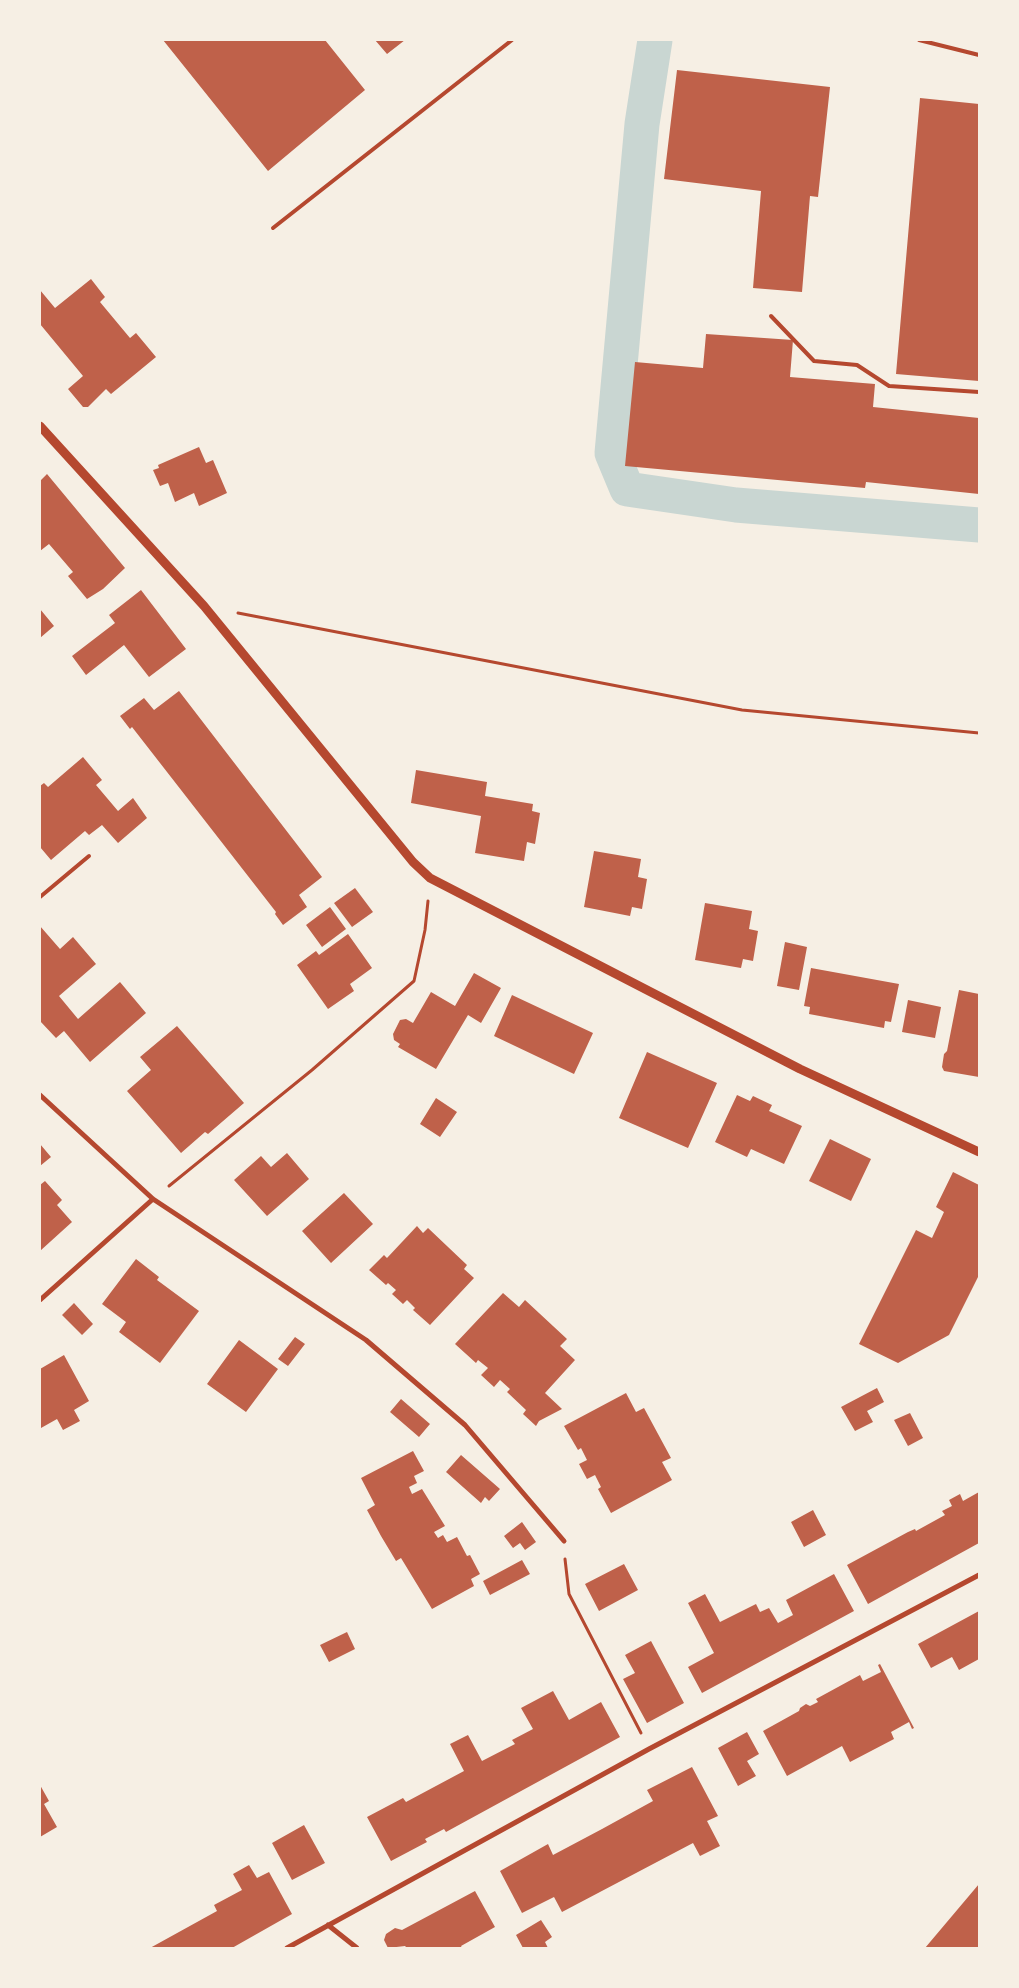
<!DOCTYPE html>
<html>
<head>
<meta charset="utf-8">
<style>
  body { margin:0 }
  #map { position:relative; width:1019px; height:1988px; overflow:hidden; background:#f6efe4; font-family:Commissioner,sans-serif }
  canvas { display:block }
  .frame { position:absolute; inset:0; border:41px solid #f6efe4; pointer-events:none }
</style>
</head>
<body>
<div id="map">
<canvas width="1019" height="1988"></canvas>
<div class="frame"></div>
</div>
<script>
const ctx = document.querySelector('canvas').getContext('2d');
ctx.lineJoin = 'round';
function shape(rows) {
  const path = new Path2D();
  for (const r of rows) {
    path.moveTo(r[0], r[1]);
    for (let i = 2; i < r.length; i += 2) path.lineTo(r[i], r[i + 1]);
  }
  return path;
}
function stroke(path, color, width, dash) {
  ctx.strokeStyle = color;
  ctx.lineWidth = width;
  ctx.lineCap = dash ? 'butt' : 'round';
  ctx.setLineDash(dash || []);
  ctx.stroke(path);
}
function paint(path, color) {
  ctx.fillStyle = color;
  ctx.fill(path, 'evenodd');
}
stroke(shape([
  [655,40,642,124,612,453,627,489,736,505,979,525]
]), '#c9d6d2', 35);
paint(shape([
  [163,40,325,40,365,90,268,171],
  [375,40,405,40,387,54],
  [677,70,830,87,818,197,810,196,802,292,753,288,761,191,664,179],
  [920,98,979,104,979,381,896,374],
  [91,279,105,297,100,302,130,338,136,333,156,357,111,394,106,389,88,407,83,407,68,389,83,376,40,324,40,290,55,308],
  [706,334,793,340,790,377,875,384,873,407,979,418,979,494,866,482,865,488,625,466,635,362,703,368],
  [199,447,206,463,213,460,227,493,199,506,194,493,175,502,168,483,160,486,153,470,159,468,158,465],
  [47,474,125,568,103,589,87,599,68,576,73,572,49,544,40,551,40,481],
  [141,590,186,649,149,677,124,645,86,675,72,656,115,623,109,615],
  [40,609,54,626,40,638],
  [179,691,322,877,299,895,307,907,283,925,275,914,276,912,132,727,130,729,120,716,144,698,154,710],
  [83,757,102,780,96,785,118,811,133,798,147,818,118,843,102,825,89,835,85,831,51,860,40,847,40,786,44,783,48,787],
  [416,770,487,782,485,796,533,804,532,811,540,813,535,844,527,842,524,861,475,853,481,816,411,803],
  [594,851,641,859,638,877,647,879,642,909,632,907,630,916,584,907],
  [355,888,373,912,352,927,334,903],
  [705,903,752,911,749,929,758,931,753,961,743,959,741,968,695,960],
  [330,907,346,929,322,947,306,925],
  [40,926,60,949,73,937,96,964,59,996,78,1019,120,982,146,1013,90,1062,64,1031,56,1038,40,1021],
  [348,934,372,968,350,984,354,991,328,1009,297,965,316,951,319,955],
  [785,942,807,947,799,990,777,986],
  [811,968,899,984,891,1022,885,1021,884,1028,809,1014,810,1007,804,1006],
  [474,973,501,988,481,1023,468,1015,436,1069,398,1047,400,1044,394,1040,393,1034,400,1020,406,1019,413,1023,431,992,455,1006],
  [959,990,979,994,979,1077,944,1071,942,1067,944,1054,947,1051],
  [512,995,593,1033,574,1074,494,1036],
  [908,1000,941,1007,935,1038,902,1032],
  [177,1026,244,1103,208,1134,205,1132,181,1153,127,1091,151,1070,140,1057],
  [647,1052,717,1083,688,1148,619,1118],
  [737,1095,750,1101,753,1096,772,1105,769,1111,802,1126,784,1164,751,1149,747,1157,715,1142],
  [436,1098,457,1112,440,1137,420,1124],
  [830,1139,871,1159,851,1201,809,1181],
  [40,1144,51,1157,40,1166],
  [287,1153,309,1179,267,1216,234,1180,261,1156,271,1167],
  [953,1172,979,1185,979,1275,949,1335,898,1363,859,1344,916,1230,932,1238,944,1212,936,1207],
  [45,1181,62,1200,57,1205,72,1222,40,1251,40,1185],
  [344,1193,373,1224,331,1263,302,1231],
  [417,1226,423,1233,428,1228,467,1265,464,1269,474,1278,430,1325,413,1310,415,1308,407,1300,403,1304,392,1294,396,1290,388,1283,386,1285,369,1270,384,1255,387,1258],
  [136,1259,159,1277,157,1280,199,1311,160,1363,119,1332,126,1322,102,1304],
  [503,1293,519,1307,525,1300,567,1339,560,1346,575,1360,545,1393,562,1409,539,1421,536,1426,523,1414,526,1410,507,1392,510,1389,500,1380,494,1387,481,1375,488,1368,478,1360,476,1363,455,1344],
  [74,1303,93,1324,82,1335,62,1315],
  [295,1337,305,1344,288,1366,278,1359],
  [239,1340,278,1369,246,1412,207,1384],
  [64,1355,89,1401,74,1410,80,1421,63,1430,57,1419,41,1428,40,1369],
  [877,1388,884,1402,867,1411,873,1422,855,1431,841,1407],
  [626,1393,636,1412,644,1408,671,1458,662,1462,672,1480,611,1513,598,1489,601,1487,595,1475,587,1479,579,1464,587,1460,581,1448,578,1450,564,1426],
  [401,1399,430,1424,419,1437,390,1412],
  [910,1413,923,1438,908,1446,894,1420],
  [413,1451,424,1471,414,1476,417,1483,409,1487,412,1494,422,1489,445,1526,434,1532,438,1538,443,1535,447,1542,457,1537,467,1556,470,1555,480,1574,471,1579,474,1586,432,1609,401,1558,396,1561,381,1536,367,1510,375,1505,361,1478],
  [461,1455,500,1489,489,1501,485,1497,481,1503,446,1472],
  [979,1492,979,1543,868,1604,847,1565,908,1532,915,1529,916,1531,945,1515,942,1511,952,1506,949,1500,960,1494,963,1501],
  [813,1510,826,1535,804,1547,791,1522],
  [522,1522,536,1542,525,1550,520,1543,513,1548,504,1536],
  [522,1560,530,1574,490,1595,483,1581],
  [624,1564,638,1590,599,1611,585,1584],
  [834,1574,854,1611,702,1693,688,1667,714,1653,688,1603,705,1594,720,1622,756,1604,760,1612,769,1608,778,1623,793,1615,786,1600],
  [979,1611,979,1659,959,1670,952,1657,931,1668,918,1644],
  [347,1632,355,1649,329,1662,320,1645],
  [651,1641,684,1703,647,1723,623,1679,635,1673,625,1655],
  [880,1664,914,1728,912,1729,909,1722,891,1732,894,1739,850,1762,842,1746,787,1776,763,1731,799,1711,800,1708,806,1704,810,1706,818,1702,816,1699,860,1675,863,1681,881,1672,878,1665],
  [553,1691,569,1720,601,1702,620,1737,446,1832,444,1829,425,1839,427,1842,391,1861,367,1817,403,1798,406,1802,464,1771,450,1744,468,1735,482,1761,515,1744,512,1740,533,1729,521,1708],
  [747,1732,759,1754,747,1761,756,1776,738,1786,718,1748],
  [692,1767,718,1816,707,1821,720,1846,700,1856,693,1843,562,1912,554,1897,522,1913,500,1871,548,1844,553,1855,602,1829,653,1801,647,1790],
  [40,1785,49,1801,44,1804,57,1827,40,1837],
  [304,1825,325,1863,292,1880,272,1843],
  [249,1865,257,1878,269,1872,292,1914,232,1948,150,1948,217,1911,214,1905,242,1890,233,1874],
  [979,1884,979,1948,925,1948],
  [475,1891,495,1927,461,1946,462,1948,407,1948,405,1946,388,1948,384,1940,386,1934,395,1928,402,1930],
  [541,1920,552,1937,545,1942,548,1948,523,1948,516,1935]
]), '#bf614a');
stroke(shape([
  [238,613,742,710,979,733],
  [169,1186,312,1070,414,981,425,930,428,901],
  [565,1559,569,1594,641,1733]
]), '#b5482f', 3);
stroke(shape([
  [919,40,979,55],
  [273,228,512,40],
  [771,316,814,361,857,365,889,386,979,392],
  [40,897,89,856]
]), '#b5482f', 4);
stroke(shape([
  [40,1095,153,1199,366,1340,465,1425,564,1541],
  [40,1300,153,1199],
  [328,1925,357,1948],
  [287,1948,649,1749,979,1575]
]), '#b5482f', 5);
stroke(shape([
  [40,426,204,606,413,862,430,878,800,1069,979,1152]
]), '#b5482f', 9);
</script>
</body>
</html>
